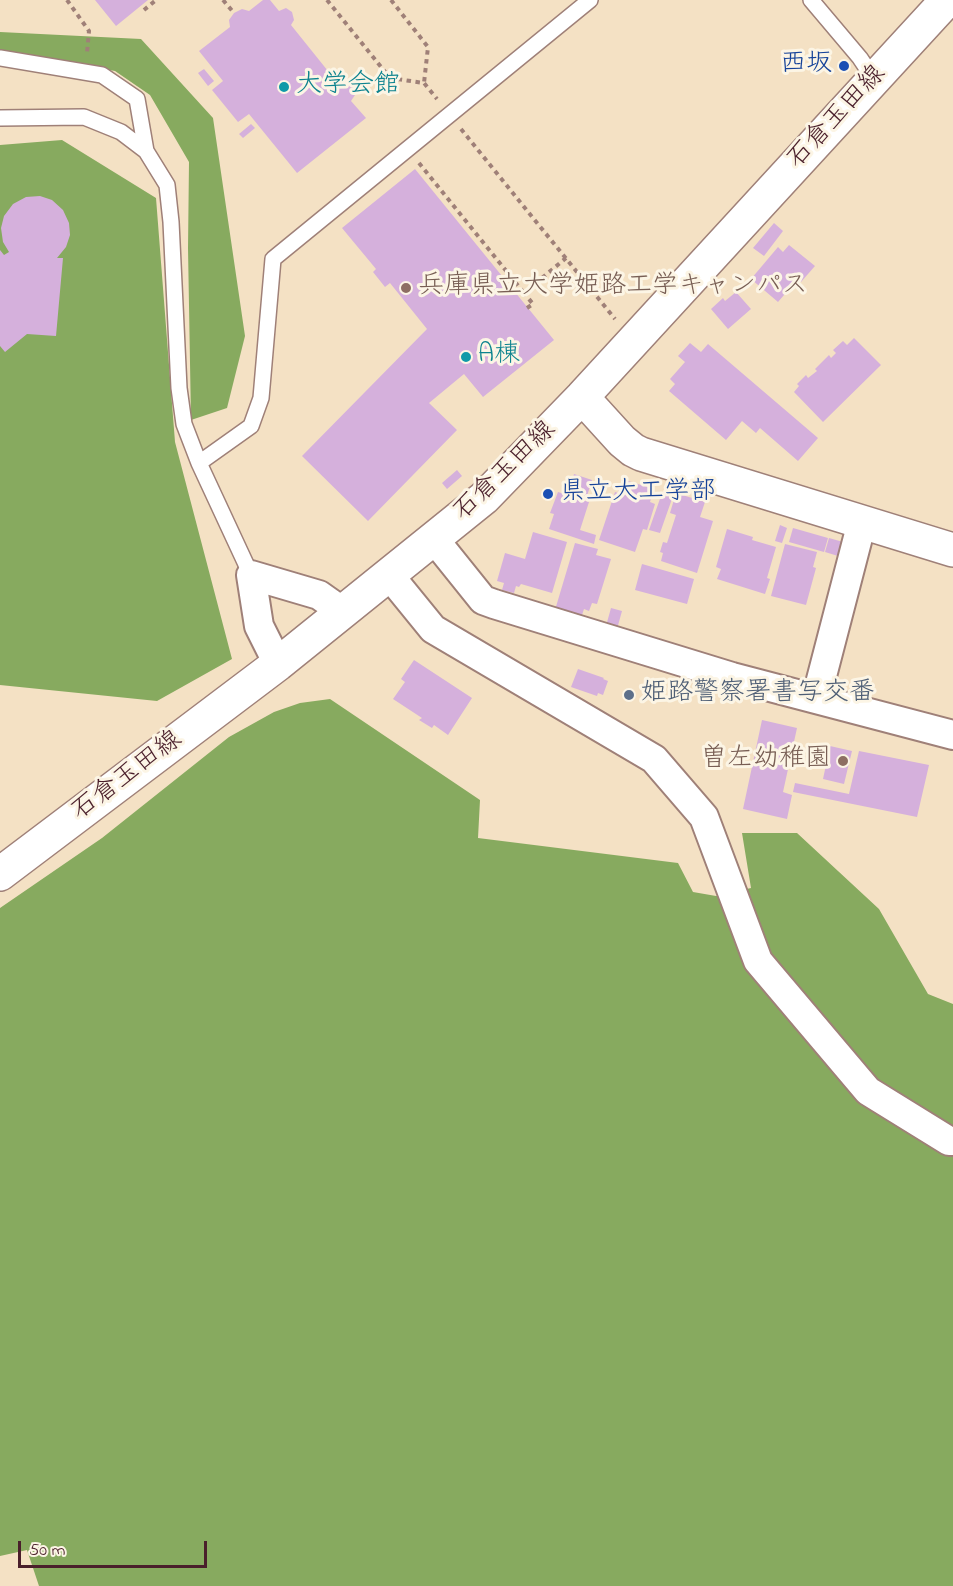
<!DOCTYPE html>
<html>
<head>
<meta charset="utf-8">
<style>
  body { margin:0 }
  #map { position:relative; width:953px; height:1586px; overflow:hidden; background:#f4e1c4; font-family:"Indie Flower",sans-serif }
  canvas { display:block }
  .scale { position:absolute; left:18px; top:1541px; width:189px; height:27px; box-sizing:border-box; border:3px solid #4a1f2b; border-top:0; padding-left:8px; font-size:18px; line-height:21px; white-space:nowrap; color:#4a1f2b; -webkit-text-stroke:4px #fcf5e5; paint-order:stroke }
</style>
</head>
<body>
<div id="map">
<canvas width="953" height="1586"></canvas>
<div class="scale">50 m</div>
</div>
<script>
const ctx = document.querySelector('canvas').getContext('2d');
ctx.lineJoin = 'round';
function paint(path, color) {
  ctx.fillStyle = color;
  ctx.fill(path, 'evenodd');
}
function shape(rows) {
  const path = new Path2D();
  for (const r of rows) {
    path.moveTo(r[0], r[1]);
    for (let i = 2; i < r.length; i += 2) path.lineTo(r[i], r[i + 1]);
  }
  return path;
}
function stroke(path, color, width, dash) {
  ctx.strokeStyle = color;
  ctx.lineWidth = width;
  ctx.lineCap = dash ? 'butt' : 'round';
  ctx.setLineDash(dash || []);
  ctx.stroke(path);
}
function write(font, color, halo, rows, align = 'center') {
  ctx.font = font + ' "Indie Flower","Klee One",sans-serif';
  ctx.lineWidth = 6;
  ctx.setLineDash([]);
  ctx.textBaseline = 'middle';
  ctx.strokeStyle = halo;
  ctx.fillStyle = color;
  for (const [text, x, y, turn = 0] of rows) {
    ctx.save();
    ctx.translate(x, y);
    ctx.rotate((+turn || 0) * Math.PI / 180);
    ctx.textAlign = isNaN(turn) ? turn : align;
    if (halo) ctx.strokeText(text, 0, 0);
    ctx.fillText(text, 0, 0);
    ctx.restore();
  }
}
paint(shape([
  [0,32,141,39,213,118,245,336,227,408,191,420,188,248,189,162,150,95,115,71,0,50],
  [62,140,156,198,175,442,232,659,157,701,0,685,0,145],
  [330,699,480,800,478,838,678,863,693,892,716,896,751,888,742,833,797,833,879,909,928,994,953,1004,953,1586,39,1586,27,1550,0,1556,0,908,102,838,229,737,274,712,300,703]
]), '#87aa5f');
paint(shape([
  [95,0,148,0,116,26],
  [263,0,270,0,279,11,286,8,292,12,294,20,291,25,340,86,347,83,353,88,355,95,351,101,366,118,297,173,249,114,238,122,212,90,223,81,199,51,230,27,229,20,234,13,242,9,249,11],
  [204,69,214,81,208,86,198,73],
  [251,124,255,128,243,138,239,134],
  [415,169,554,340,483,397,464,374,429,403,457,430,368,521,302,456,427,329,390,283,385,287,373,272,376,269,342,228],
  [40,196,52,200,63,210,69,223,70,235,66,247,57,258,63,258,56,336,27,334,5,352,0,346,0,250,4,255,9,252,3,242,1,228,4,216,13,204,26,197],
  [774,223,783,231,764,256,753,248],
  [789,245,815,266,801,282,797,280,778,302,751,279,778,247,783,252],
  [736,292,751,309,728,329,711,309,723,298,725,301],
  [854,338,881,365,823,422,794,392,799,386,797,384,806,375,808,378,817,371,815,369,829,355,831,358,836,353,833,350,843,341,847,345],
  [690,343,701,352,708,344,818,438,798,461,760,428,756,433,742,421,726,440,669,391,675,384,670,379,685,362,678,356],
  [457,470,462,476,447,489,442,483],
  [574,474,592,480,587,496,569,491],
  [622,479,654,489,650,502,655,504,647,530,643,529,635,552,599,540,615,492,618,493],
  [558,492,589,502,580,530,596,535,594,544,549,529,554,514,550,513],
  [662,493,673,496,660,533,649,530],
  [676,493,705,502,700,517,713,521,697,573,661,561,663,553,660,552,663,542,667,543,676,515,670,513],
  [780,525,787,528,782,543,775,541],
  [793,528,828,538,824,552,789,542],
  [727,529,753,537,752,540,776,547,767,578,770,579,765,594,717,579,721,569,716,567],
  [533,532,567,542,552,593,521,584,519,587,516,586,514,593,502,590,504,583,497,581,505,553,525,559],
  [829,538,843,542,838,556,825,552],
  [575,543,598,549,596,555,611,559,597,604,592,603,589,611,584,609,581,618,555,610],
  [785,544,817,552,813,567,816,568,806,605,771,596],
  [642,564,694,579,687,604,635,590],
  [611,608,622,611,617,629,606,626],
  [414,660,472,698,448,735,434,725,432,728,419,720,422,718,393,699,405,682,401,679],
  [578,669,604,678,603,679,608,681,603,695,598,693,597,696,571,687],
  [762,720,797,728,783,792,792,795,787,819,743,809],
  [830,746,852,751,844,784,823,779],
  [859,751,929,765,917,817,793,792,795,783,849,794]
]), '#d5b0dc');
const lane = shape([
  [811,0,860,58,874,79],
  [0,58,102,75,137,99,146,151],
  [0,118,84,117,121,132,146,151,167,185,171,222,179,388,184,424,199,463,251,575],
  [199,463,251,426,261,398,273,259,590,0]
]);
const street = shape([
  [434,539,483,600,494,604,732,677,953,735],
  [389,575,433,629,654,759,704,817,758,961,868,1091,949,1141,953,1141],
  [278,664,259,626,251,575,319,595,343,612],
  [816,699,862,522]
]);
const secondary = shape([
  [582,397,622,441,633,450,641,454,953,550],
  [0,874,278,664,484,498,582,397,947,0]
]);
stroke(lane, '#9f8078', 18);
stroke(street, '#9f8078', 32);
stroke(secondary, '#9f8078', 36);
stroke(shape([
  [67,0,89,31,87,53],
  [223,0,234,13],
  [327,0,390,78,424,83,437,99],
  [391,0,428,47,424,83],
  [144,10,156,0],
  [461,129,615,319],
  [419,163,524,293],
  [527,308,533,304,524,293,566,258]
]), '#9f8078', 4, [4.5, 4.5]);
stroke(lane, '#fff', 15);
stroke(street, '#fff', 28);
stroke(secondary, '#fff', 33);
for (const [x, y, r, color] of [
  [844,66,6,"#1a4fb4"],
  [284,87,6,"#0f9aa8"],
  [406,288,6,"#8d6e63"],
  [466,357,6,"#0f9aa8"],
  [548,494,6,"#1a4fb4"],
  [629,695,6,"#5c6f8a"],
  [843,761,6,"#8d6e63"]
]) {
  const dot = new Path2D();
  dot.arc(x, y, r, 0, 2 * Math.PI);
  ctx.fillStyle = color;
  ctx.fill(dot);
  stroke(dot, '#fcf5e5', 2);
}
write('26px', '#164399', '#fcf5e5', [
  ["西坂",832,66],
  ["県立大工学部",560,494,"left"]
], 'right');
write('26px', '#0d838f', '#fcf5e5', [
  ["大学会館",296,87],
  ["A棟",478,357]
], 'left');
write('26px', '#4a1f2b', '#fcf5e5', [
  ["石倉玉田線",838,118,-47],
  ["石倉玉田線",506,472,-44],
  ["石倉玉田線",128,777,-37]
]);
write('26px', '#785e54', '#fcf5e5', [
  ["兵庫県立大学姫路工学キャンパス",418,288],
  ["曽左幼稚園",831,761,"right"]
], 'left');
write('26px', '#4e5e75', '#fcf5e5', [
  ["姫路警察署書写交番",641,695]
], 'left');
</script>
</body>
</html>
